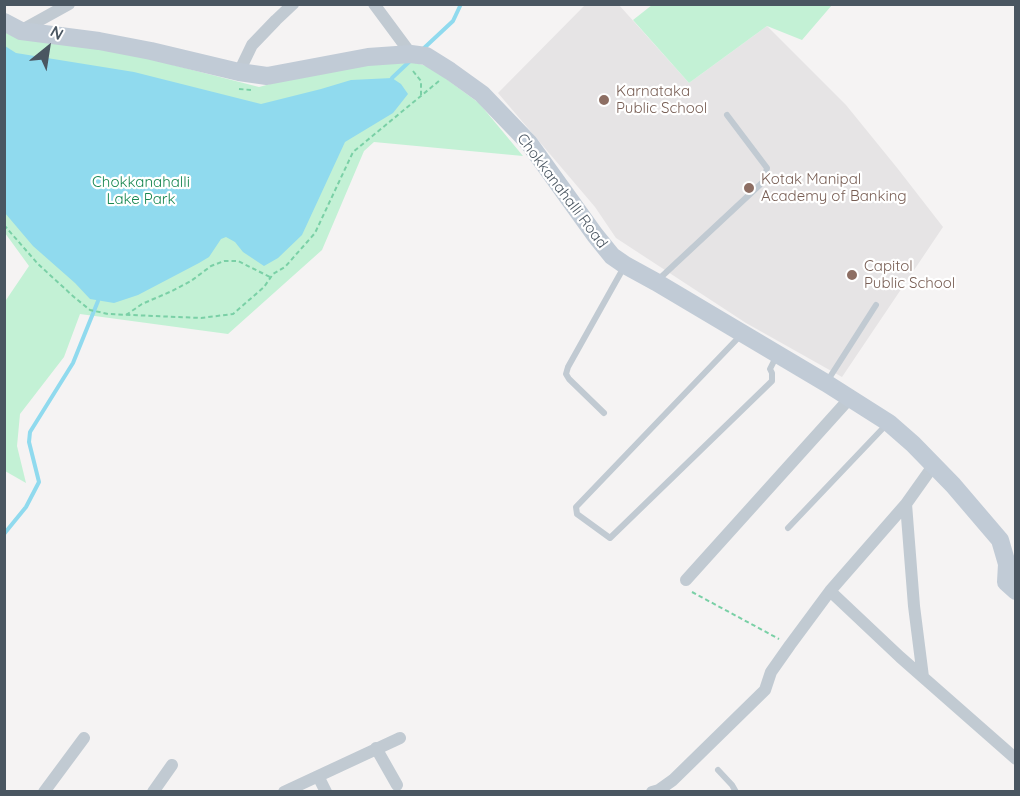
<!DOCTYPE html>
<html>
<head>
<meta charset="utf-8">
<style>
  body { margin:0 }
  #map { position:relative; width:1020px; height:796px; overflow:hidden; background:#f5f3f3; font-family:Quicksand,sans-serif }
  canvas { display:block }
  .frame { position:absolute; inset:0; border:6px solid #4a5661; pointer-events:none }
  .north { position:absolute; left:18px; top:18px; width:60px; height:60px; -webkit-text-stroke:4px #fff; paint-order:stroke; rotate:30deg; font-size:16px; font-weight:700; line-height:24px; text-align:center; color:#4a5661 }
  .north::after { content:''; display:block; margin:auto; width:21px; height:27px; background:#4a5661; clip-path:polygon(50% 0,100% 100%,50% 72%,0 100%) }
</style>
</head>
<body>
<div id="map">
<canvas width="1020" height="796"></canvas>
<div class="frame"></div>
<div class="north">N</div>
</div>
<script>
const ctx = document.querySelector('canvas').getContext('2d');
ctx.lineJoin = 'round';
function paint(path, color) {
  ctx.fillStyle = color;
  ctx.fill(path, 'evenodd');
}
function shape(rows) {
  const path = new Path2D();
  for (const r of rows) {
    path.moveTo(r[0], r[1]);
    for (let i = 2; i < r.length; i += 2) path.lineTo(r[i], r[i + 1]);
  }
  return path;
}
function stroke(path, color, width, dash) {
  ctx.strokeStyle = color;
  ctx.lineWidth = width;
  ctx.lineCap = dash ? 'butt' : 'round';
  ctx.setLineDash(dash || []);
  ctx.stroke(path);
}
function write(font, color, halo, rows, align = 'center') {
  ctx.font = font + ' Quicksand,sans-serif';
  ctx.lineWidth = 4.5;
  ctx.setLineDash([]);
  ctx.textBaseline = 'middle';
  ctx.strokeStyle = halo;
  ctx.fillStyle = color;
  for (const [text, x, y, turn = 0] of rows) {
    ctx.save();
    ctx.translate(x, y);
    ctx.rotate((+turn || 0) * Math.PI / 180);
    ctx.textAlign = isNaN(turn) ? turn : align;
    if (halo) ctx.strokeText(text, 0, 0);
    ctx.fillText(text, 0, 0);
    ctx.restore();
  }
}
paint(shape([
  [585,5,619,5,689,83,767,26,846,105,898,169,943,227,842,377,746,323,616,238,595,207,498,93]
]), '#e6e4e5');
paint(shape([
  [652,5,652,4,832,5,802,40,767,26,689,83,633,20],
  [5,32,103,47,259,87,334,67,401,59,434,68,449,81,479,103,523,156,374,142,364,151,322,250,228,334,80,314,64,357,20,414,17,446,26,483,5,471,4,303,29,266,5,233]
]), '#c3f1d5');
paint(shape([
  [5,46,16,53,134,72,261,104,321,89,351,80,392,78,401,84,408,94,393,113,345,142,302,235,278,258,264,266,243,252,235,242,226,237,221,239,209,257,199,263,138,295,114,303,90,299,75,283,33,246,5,213]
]), '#90daee');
stroke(shape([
  [423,49,453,21,461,4],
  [392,78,411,60],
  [4,534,26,507,39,482,29,442,30,432,73,363,98,301]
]), '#90daee', 4);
stroke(shape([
  [413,71,421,81,421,95],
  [239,89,251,90],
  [4,225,38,264,74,297,90,310,108,314,201,318,233,314,264,287,273,274,285,267,315,233,353,152,439,81],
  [126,315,142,304,172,291,191,281,211,266,224,261,238,261,270,277],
  [692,592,779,639]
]), '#7ad0a6', 2, [4.5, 3]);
stroke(shape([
  [659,279,764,181,767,168,727,115],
  [740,336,576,507,577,514,610,538,772,381,772,373,770,369,777,355],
  [828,380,876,305],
  [604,413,569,379,566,374,568,367,624,267],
  [788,528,886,425],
  [718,770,732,785,736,792]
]), '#c1cad2', 6);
stroke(shape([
  [374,4,411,54],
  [22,30,69,4],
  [239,72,252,45,276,20,293,4],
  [906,504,914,606,923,677],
  [686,580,850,398],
  [830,591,900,657,1016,759],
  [376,748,397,785],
  [318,776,326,792],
  [44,792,84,738],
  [153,792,172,765],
  [284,792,400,738],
  [652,792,659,790,673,780,765,690,771,672,790,645,830,591,906,504,933,466]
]), '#c1cad2', 12);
stroke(shape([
  [4,22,21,31,99,41,151,51,239,72,267,76,368,57,411,54,426,56,450,71,482,94,529,143,595,235,612,256,625,265,656,282,826,383,889,423,913,444,953,485,1000,540,1007,564,1006,582,1016,591]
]), '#c1cbd6', 18);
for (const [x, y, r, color] of [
  [604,100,6,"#8d6e63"],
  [749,188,6,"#8d6e63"],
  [852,275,6,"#8d6e63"]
]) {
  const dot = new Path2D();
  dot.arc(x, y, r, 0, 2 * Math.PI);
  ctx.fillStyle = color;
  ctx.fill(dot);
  stroke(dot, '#fff', 2);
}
write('15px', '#785e54', '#fff', [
  ["Karnataka",616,91],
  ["Public School",616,108],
  ["Kotak Manipal",761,179],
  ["Academy of Banking",761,196],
  ["Capitol",864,266],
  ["Public School",864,283]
], 'left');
write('15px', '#17864f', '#fff', [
  ["Chokkanahalli",141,182],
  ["Lake Park",141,199]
]);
write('15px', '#4a5661', '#fff', [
  ["Chokkanahalli Road",562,191,53]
]);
</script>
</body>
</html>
